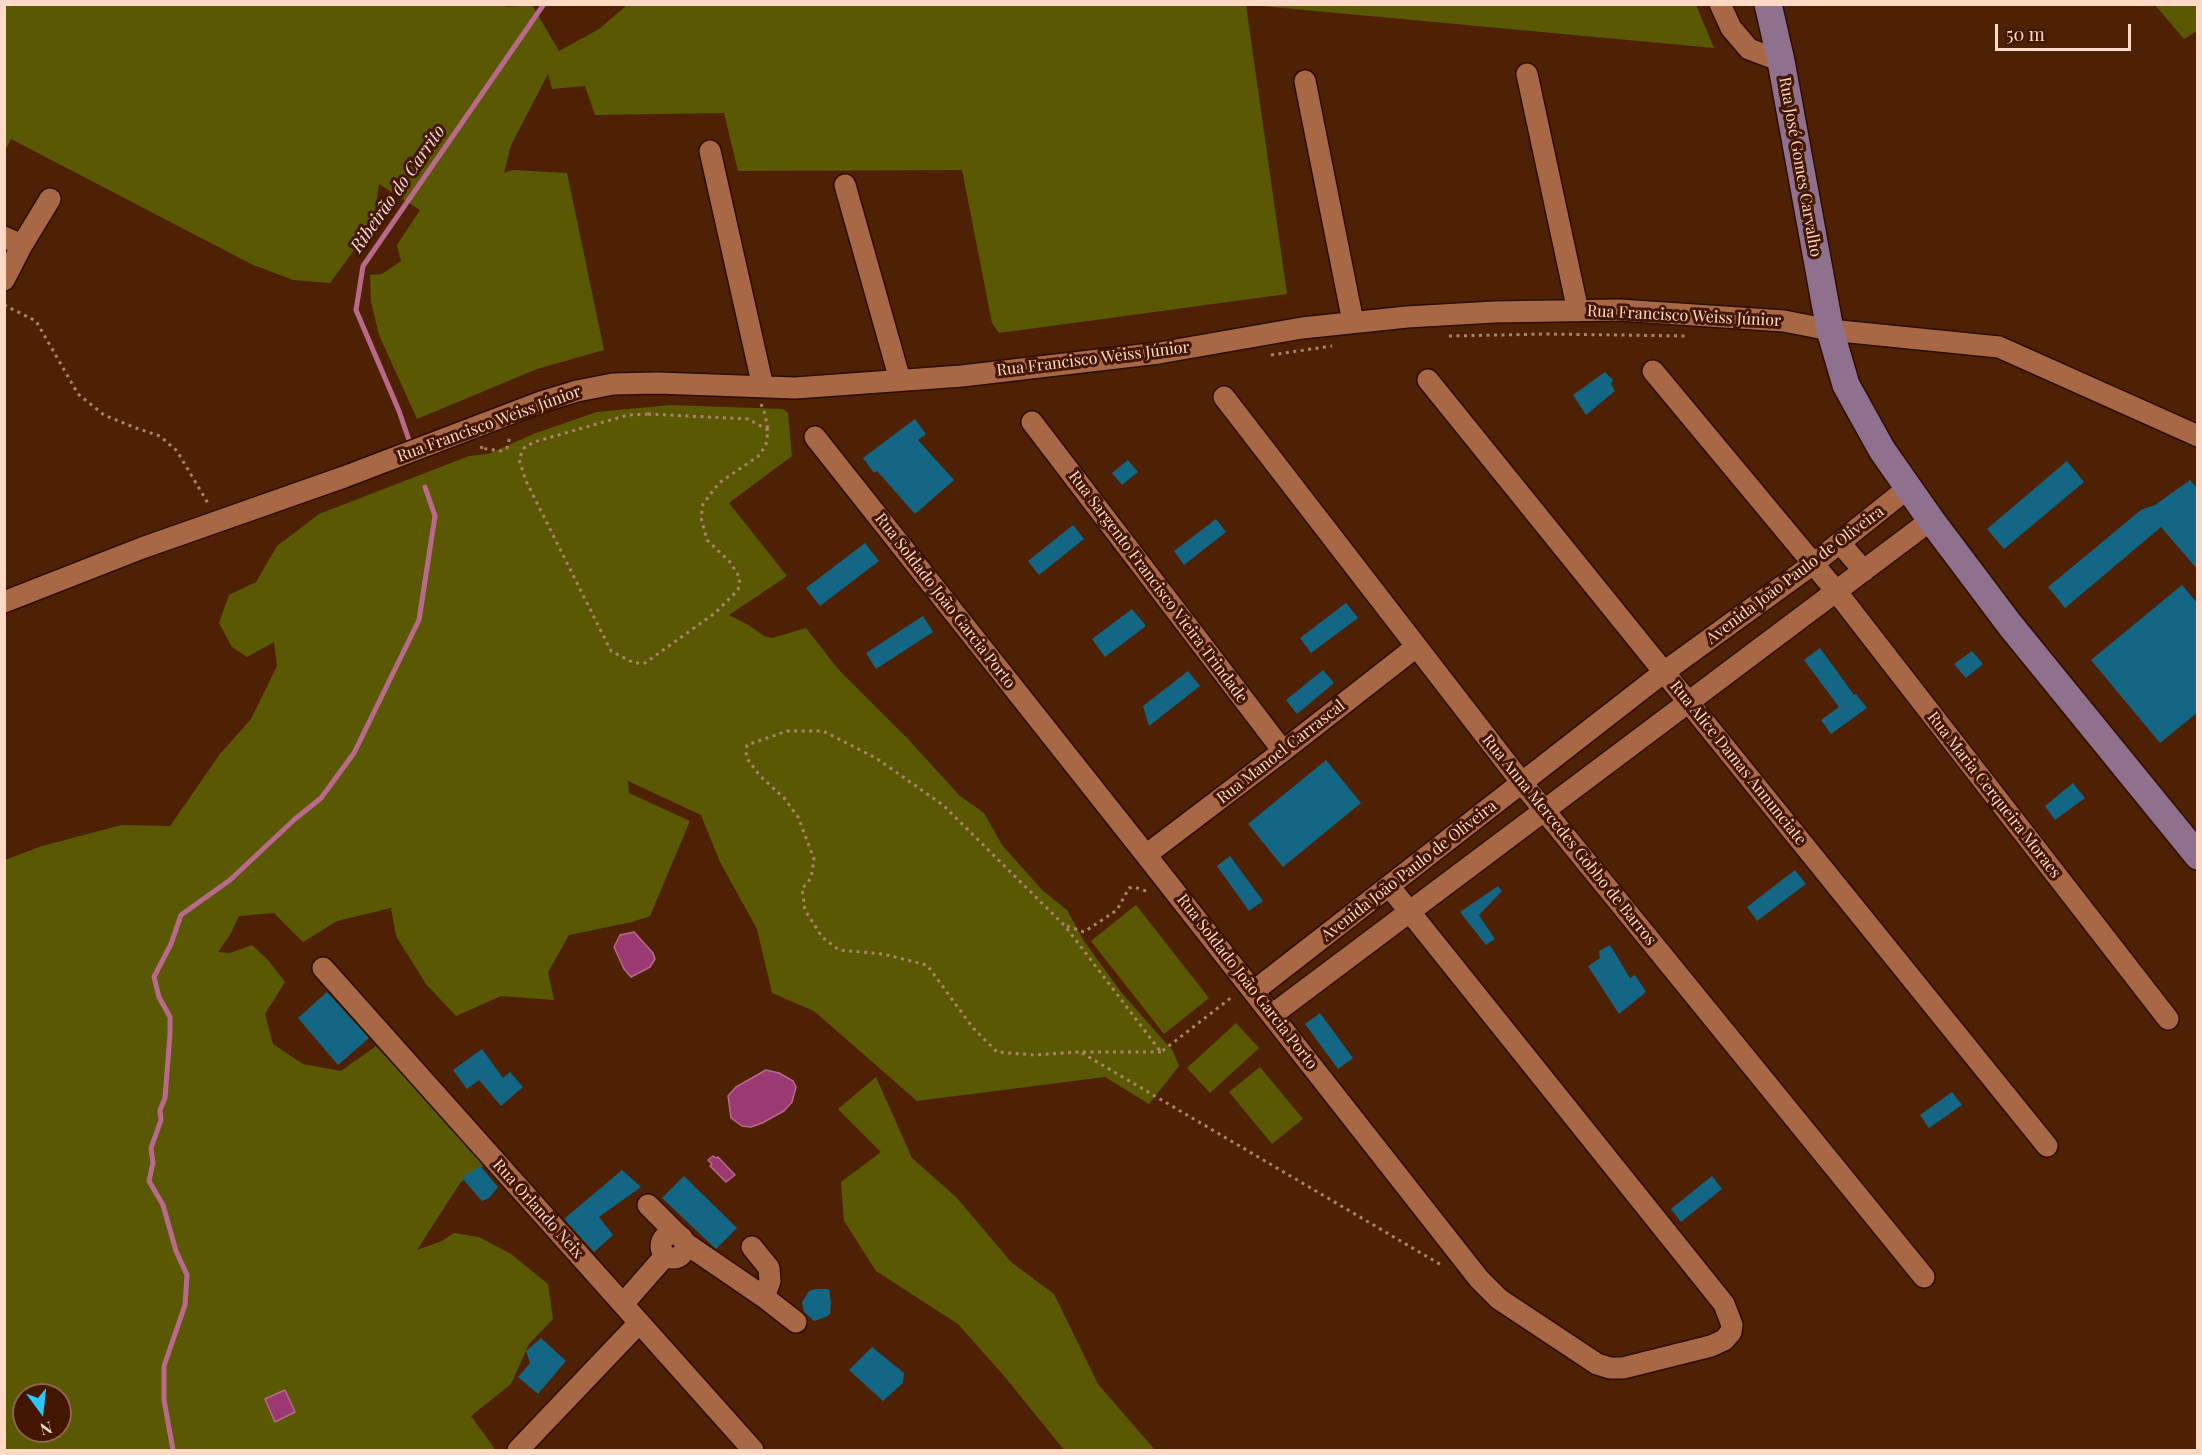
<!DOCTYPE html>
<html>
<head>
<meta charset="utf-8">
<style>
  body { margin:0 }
  #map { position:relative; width:2202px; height:1455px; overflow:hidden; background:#4e2105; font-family:"Playfair Display",serif }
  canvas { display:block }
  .frame { position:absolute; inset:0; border:6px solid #fed9c6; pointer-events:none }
  .north { position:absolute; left:12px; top:1383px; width:60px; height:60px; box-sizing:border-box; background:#421600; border:2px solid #8d644f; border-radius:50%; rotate:165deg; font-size:16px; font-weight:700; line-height:24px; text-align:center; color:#fed9c6 }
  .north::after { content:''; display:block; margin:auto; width:21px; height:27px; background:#29c8ff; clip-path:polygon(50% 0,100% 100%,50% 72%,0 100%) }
  .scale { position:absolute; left:1995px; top:24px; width:136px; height:27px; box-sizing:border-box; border:3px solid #fed9c6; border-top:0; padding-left:8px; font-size:18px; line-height:21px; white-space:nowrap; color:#fed9c6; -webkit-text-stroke:4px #421600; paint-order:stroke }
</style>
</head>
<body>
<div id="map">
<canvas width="2202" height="1455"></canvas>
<div class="frame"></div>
<div class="north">N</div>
<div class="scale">50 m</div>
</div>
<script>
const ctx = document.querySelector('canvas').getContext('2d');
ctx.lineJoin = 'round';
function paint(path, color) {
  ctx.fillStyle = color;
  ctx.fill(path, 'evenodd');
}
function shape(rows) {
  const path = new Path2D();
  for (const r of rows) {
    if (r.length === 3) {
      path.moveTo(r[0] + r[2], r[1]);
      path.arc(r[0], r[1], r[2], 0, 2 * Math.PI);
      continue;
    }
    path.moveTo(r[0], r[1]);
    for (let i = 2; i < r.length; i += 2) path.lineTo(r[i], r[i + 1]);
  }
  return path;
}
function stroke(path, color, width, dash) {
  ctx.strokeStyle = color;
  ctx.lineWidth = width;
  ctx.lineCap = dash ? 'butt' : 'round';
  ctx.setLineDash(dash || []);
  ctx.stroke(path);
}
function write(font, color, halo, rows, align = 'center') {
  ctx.font = font + ' "Playfair Display",serif';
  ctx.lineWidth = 6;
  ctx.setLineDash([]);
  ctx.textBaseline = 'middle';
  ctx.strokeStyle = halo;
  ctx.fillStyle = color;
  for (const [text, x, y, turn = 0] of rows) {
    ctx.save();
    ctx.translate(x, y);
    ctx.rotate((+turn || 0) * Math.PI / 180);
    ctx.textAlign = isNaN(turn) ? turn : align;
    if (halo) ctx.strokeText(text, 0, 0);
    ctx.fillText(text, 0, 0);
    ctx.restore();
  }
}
paint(shape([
  [506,5,506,7,532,5,559,51,599,29,627,5,1246,5,1287,294,999,333,992,323,962,170,738,171,724,113,595,115,585,86,552,89,548,74,511,145,504,173,513,170,567,173,604,350,537,369,417,419,379,335,371,302,370,275,382,274,401,261,397,245,420,210,379,184,373,224,330,283,293,280,251,264,11,139,5,150,5,5],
  [1251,5,1696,5,1714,48],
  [2155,5,2197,5,2197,31,2184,39],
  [671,405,783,409,788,413,792,456,729,503,787,576,729,615,750,626,764,636,772,638,806,628,838,669,907,738,960,796,984,813,1002,845,1042,890,1067,910,1084,941,1121,992,1173,1051,1179,1066,1149,1104,1105,1077,917,1101,814,1011,772,993,757,929,720,862,701,815,628,781,629,793,690,821,650,916,632,922,569,935,548,972,554,1000,501,996,456,1016,426,984,396,936,391,908,337,921,303,942,274,913,239,916,230,935,218,952,230,953,252,945,268,960,285,982,265,1014,273,1044,303,1064,341,1071,376,1046,486,1164,460,1183,417,1250,442,1241,454,1233,479,1237,511,1254,548,1284,553,1319,529,1344,511,1384,471,1416,495,1449,494,1450,5,1450,5,860,42,846,122,825,170,826,220,754,251,719,277,666,274,642,247,657,232,647,219,623,229,595,256,582,277,546,319,514,469,456,488,454,536,433,597,412],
  [24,1395,60,1395,60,1431,24,1431],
  [1136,905,1209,998,1164,1034,1091,941],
  [1236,1023,1259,1048,1210,1093,1187,1068],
  [1260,1067,1303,1119,1272,1144,1229,1092],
  [876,1077,912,1158,957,1198,1011,1262,1054,1294,1098,1384,1155,1450,1064,1450,1005,1377,958,1324,876,1271,844,1221,841,1182,881,1152,838,1109]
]), '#5b5804');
const water = shape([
  [634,932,653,953,655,959,650,967,631,977,624,969,614,947,620,935,634,932],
  [766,1070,779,1073,793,1081,796,1087,792,1102,784,1111,762,1123,751,1127,742,1126,731,1118,728,1096,736,1087,766,1070],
  [713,1156,716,1158,718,1157,735,1175,726,1182,710,1166,712,1164,708,1160,713,1156],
  [285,1390,295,1412,275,1422,265,1399,285,1390]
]);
paint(water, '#9b3972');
stroke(water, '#b9698b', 1.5);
stroke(shape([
  [410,443,399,411,356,310,363,266,544,4],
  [173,1450,164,1400,164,1366,185,1305,187,1275,176,1251,163,1205,149,1181,153,1163,151,1148,161,1120,160,1110,165,1098,170,1034,170,1017,159,997,154,977,171,944,181,915,230,880,295,819,321,798,354,753,419,620,435,516,425,487]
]), '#b9698b', 5);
paint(shape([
  [1605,372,1613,380,1611,384,1615,391,1586,415,1573,395],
  [915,419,926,434,918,440,954,480,915,514,877,471,874,473,863,458],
  [1128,460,1138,472,1122,485,1112,473],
  [2067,461,2084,482,2004,549,1987,529],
  [2190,480,2198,489,2198,570,2161,527,2065,608,2048,587,2141,510,2155,505],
  [1216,519,1226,532,1184,565,1174,551],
  [1073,525,1084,539,1039,575,1028,561],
  [865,543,879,561,820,606,806,588],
  [2182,585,2198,604,2198,712,2160,743,2091,660],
  [1346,603,1358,618,1311,653,1300,638],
  [1132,609,1146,626,1105,657,1092,639],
  [923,616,933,632,876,669,866,653],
  [1820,648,1854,695,1856,694,1867,708,1831,734,1821,720,1839,707,1804,660],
  [1972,651,1983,664,1966,678,1954,664],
  [1323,670,1334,683,1297,714,1286,700],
  [1188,671,1200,686,1149,726,1143,706],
  [1326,760,1361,803,1283,867,1248,824],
  [2073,783,2085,798,2055,820,2045,806],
  [1230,856,1263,901,1249,911,1217,866],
  [1795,870,1806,884,1757,921,1747,907],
  [1498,886,1502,891,1479,915,1495,939,1486,945,1460,912],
  [1610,945,1630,978,1635,975,1646,992,1619,1014,1588,966,1600,958,1599,951],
  [327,992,369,1038,338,1065,298,1018],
  [1320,1013,1353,1058,1338,1069,1305,1024],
  [482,1049,503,1078,510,1072,523,1087,501,1106,479,1080,467,1089,453,1070],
  [1952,1092,1962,1105,1929,1128,1920,1115],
  [480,1166,498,1187,489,1198,482,1201,462,1178],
  [622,1170,641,1187,599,1217,613,1235,594,1252,564,1219],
  [684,1176,737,1228,716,1249,662,1198],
  [1712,1176,1722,1189,1681,1222,1671,1209],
  [815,1289,829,1289,831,1303,830,1314,826,1317,814,1321,804,1312,802,1302,809,1291],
  [541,1338,566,1361,538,1394,518,1377,530,1363,526,1351],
  [872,1347,904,1373,903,1383,883,1401,849,1370]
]), '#136784');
const minor = shape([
  [1720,4,1731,28,1749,49,1781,61],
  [1527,74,1578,311],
  [1305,81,1353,322],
  [710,151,763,387],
  [845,185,900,380],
  [4,237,22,245],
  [4,280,22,245,50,199],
  [1653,371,1836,591,2168,1019],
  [1428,380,2047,1146],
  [1224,397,1522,783,1924,1277],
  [1032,422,1283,751],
  [815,437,1146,855,1479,1279,1499,1299,1597,1364,1610,1368,1623,1368,1711,1346,1724,1340,1731,1332,1732,1325,1724,1304,1389,886],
  [1840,543,1864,571],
  [4,602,142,548,344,477,541,402,577,391,613,384,658,383,795,388,962,376,1159,353,1302,328,1407,317,1494,312,1619,310,1784,321,1830,330,1999,347,2198,436],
  [1146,855,1283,751,1416,647],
  [323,968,753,1450],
  [1254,991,1664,672,1813,564,1908,488],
  [1272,1015,1931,520],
  [648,1205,678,1235],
  [673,1246,12],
  [685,1243,764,1297,796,1322],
  [752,1247,769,1268,770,1281,764,1297],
  [623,1304,665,1256],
  [518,1450,639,1323]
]);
const major = shape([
  [1768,4,1781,61,1830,330,1846,385,1882,450,1931,520,2010,625,2198,856]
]);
stroke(minor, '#2c0d00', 24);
stroke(major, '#2c0d00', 30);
stroke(shape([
  [4,305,36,321,78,394,104,415,136,428,160,436,177,451,209,505],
  [1449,336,1548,334,1686,336],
  [1271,355,1332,346],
  [761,404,765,414,768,430],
  [648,414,748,419,768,430,766,444,760,455,719,483,703,504,701,518,707,540,730,562,740,578,738,590,715,613,645,663,634,663,611,651,526,481,519,459,524,448,534,442,628,415,648,414],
  [483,447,480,448,501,451,507,448,510,436],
  [1067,926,1084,932,1117,910,1129,888,1134,887,1149,892],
  [1161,1052,1080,1052,1034,1055,997,1052,973,1028,927,965,883,954,839,950,822,937,805,910,802,889,811,878,814,859,798,817,784,798,759,775,746,757,747,745,787,731,823,731,876,758,943,805,1065,926,1161,1052,1232,997],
  [1082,1053,1443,1266]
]), '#ab826b', 3, [3, 4.5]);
stroke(minor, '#a96845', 21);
stroke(major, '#8f708d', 27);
write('16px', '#fed9c6', '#421600', [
  ["Rua José Gomes Carvalho",1800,167,80],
  ["Rua Francisco Weiss Júnior",1684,316,3],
  ["Rua Francisco Weiss Júnior",1093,359,-7],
  ["Rua Francisco Weiss Júnior",489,424,-20],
  ["Avenida João Paulo de Oliveira",1795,575,-37],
  ["Rua Sargento Francisco Vieira Trindade",1158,587,53],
  ["Rua Soldado João Garcia Porto",945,601,52],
  ["Rua Manoel Carrascal",1281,752,-38],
  ["Rua Alice Damas Annunciate",1738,763,51],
  ["Rua Maria Cerqueira Moraes",1994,795,52],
  ["Rua Anna Mercedes Gobbo de Barros",1569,840,51],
  ["Avenida João Paulo de Oliveira",1409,871,-38],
  ["Rua Soldado João Garcia Porto",1247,982,52],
  ["Rua Orlando Neix",538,1209,48]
]);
write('italic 18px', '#f2d7e4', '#421600', [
  ["Ribeirão do Carrito",398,189,-55]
]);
</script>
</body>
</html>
